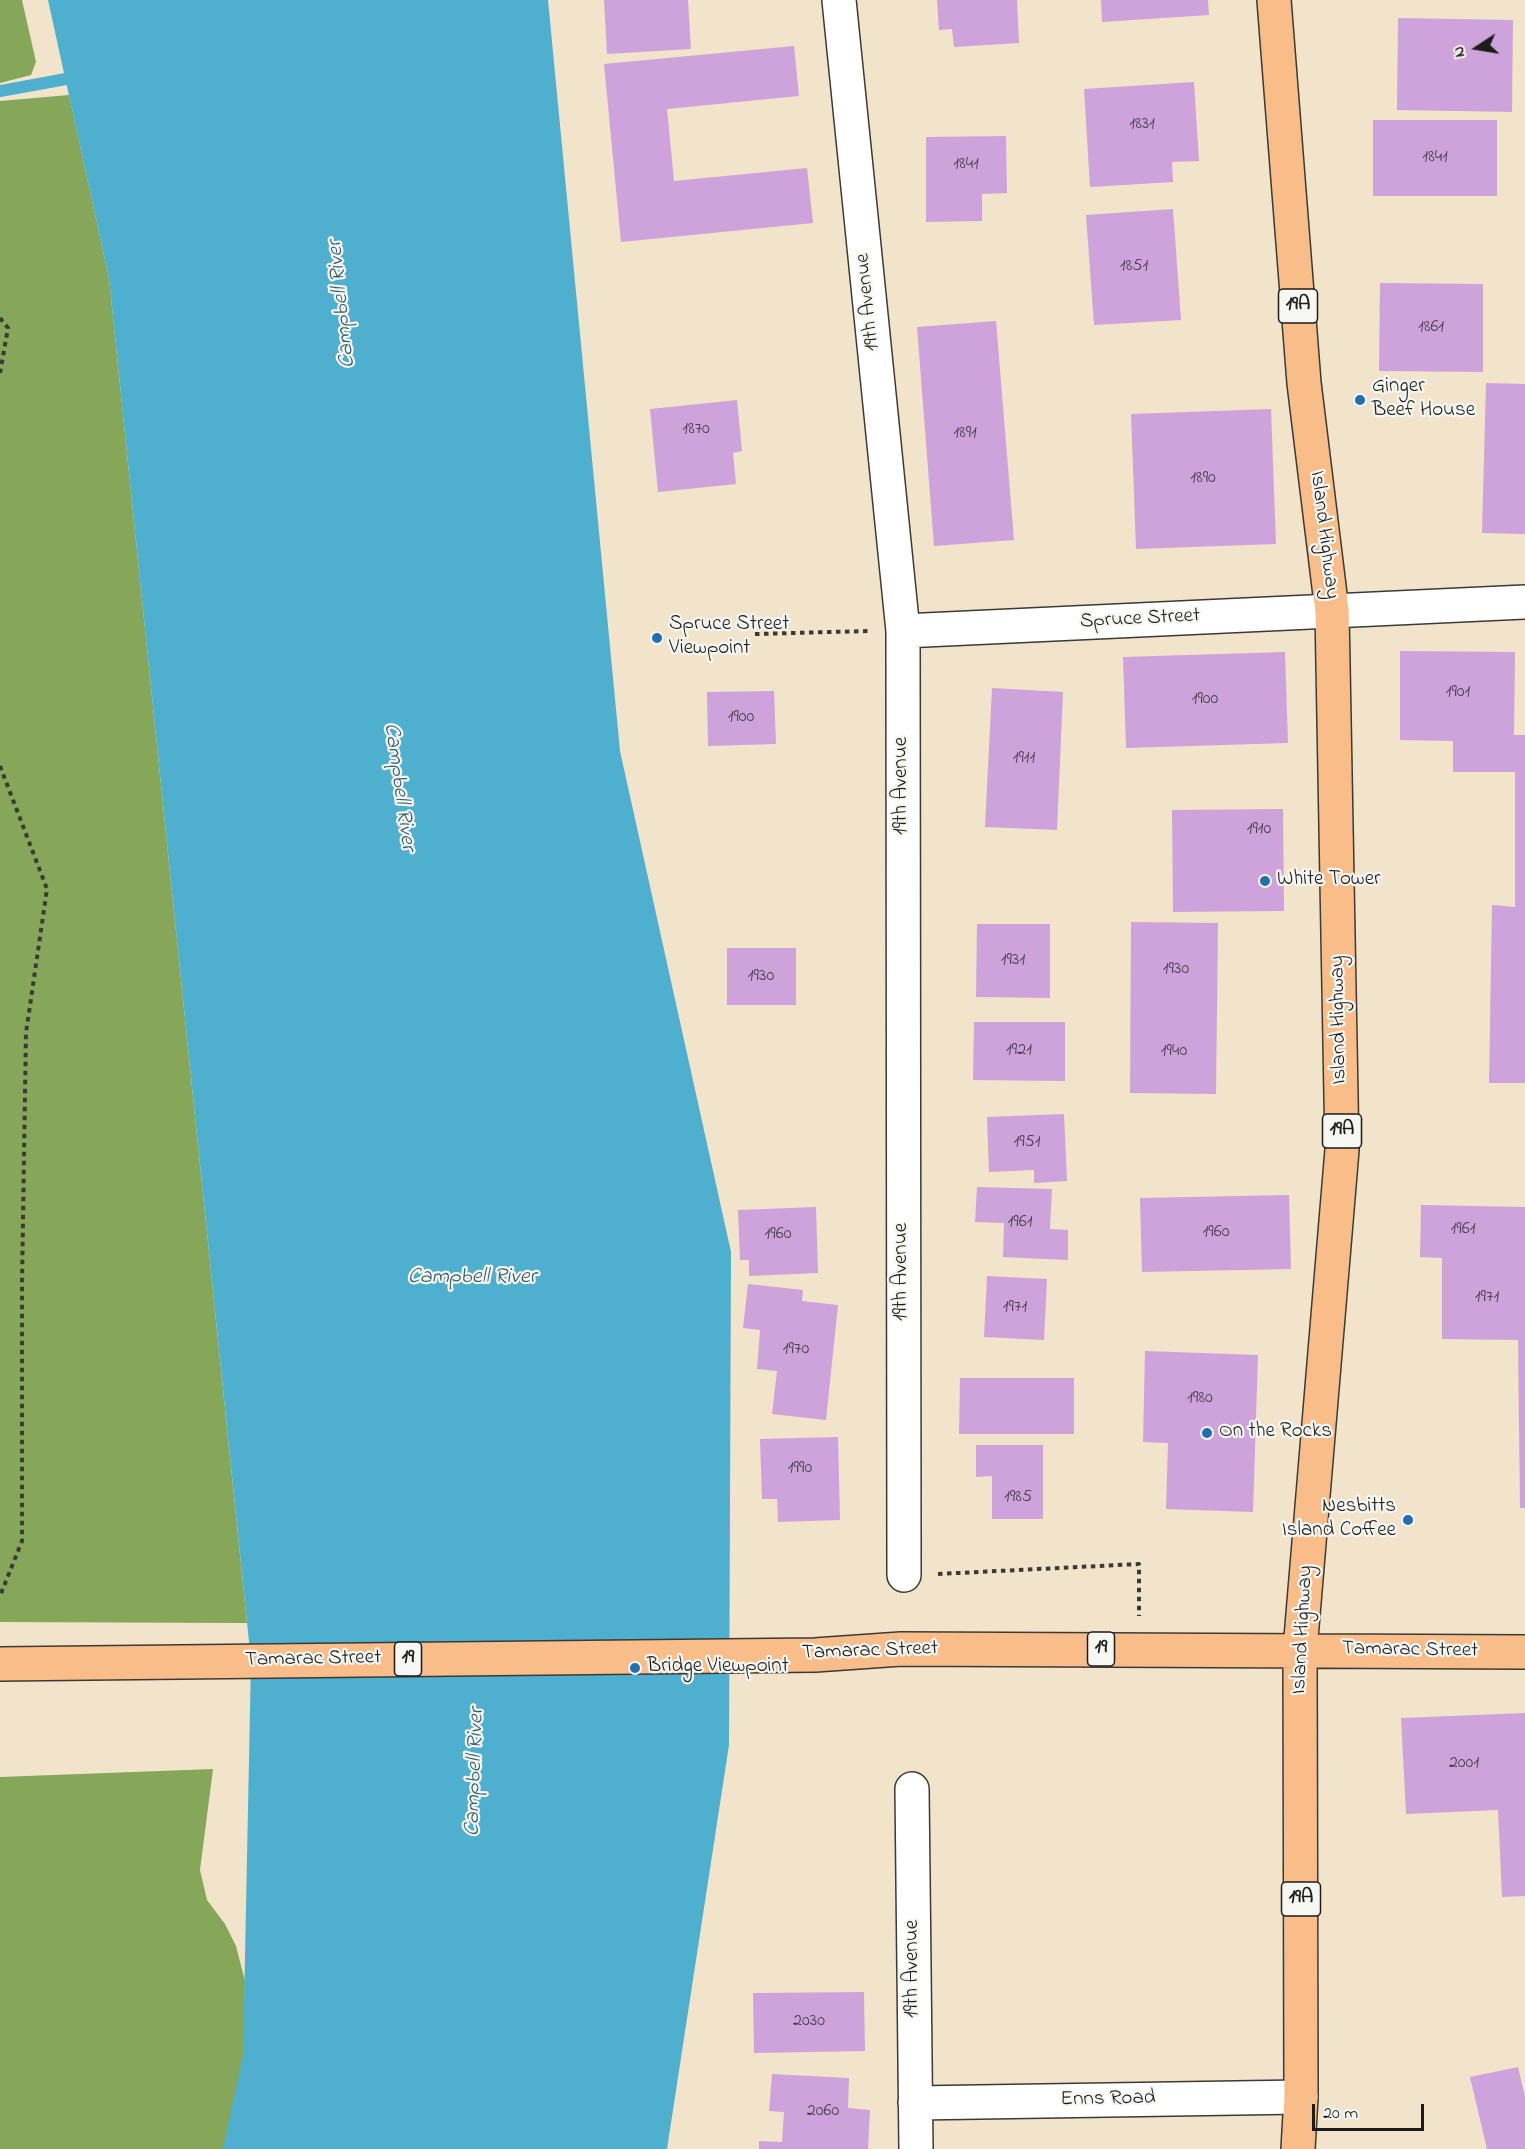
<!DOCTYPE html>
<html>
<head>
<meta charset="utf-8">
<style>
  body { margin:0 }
  #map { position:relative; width:1525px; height:2149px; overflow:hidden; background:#f1e4cb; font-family:"Indie Flower",sans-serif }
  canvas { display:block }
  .north { position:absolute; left:1447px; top:18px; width:60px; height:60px; -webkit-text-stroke:4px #f6f6f2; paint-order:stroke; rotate:258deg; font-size:16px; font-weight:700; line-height:24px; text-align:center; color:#1c1c1c }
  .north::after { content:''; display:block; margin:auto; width:21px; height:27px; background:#1c1c1c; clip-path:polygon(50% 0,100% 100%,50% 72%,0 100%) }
  .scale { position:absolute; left:1312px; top:2104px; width:112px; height:27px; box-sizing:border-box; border:3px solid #1c1c1c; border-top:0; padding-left:8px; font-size:18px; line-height:21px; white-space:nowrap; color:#1c1c1c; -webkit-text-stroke:4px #f6f6f2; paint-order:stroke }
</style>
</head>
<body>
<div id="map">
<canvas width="1525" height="2149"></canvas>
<div class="north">N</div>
<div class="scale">20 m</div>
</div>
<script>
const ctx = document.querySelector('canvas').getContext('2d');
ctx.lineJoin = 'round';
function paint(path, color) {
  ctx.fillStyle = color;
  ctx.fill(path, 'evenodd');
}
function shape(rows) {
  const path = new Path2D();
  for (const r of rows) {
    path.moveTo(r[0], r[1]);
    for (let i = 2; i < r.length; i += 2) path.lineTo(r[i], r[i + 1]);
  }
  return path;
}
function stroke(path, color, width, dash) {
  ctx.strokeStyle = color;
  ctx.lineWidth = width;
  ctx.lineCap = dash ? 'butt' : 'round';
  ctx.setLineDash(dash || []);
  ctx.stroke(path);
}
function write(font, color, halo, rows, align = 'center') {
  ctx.font = font + ' "Indie Flower",sans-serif';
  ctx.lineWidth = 4.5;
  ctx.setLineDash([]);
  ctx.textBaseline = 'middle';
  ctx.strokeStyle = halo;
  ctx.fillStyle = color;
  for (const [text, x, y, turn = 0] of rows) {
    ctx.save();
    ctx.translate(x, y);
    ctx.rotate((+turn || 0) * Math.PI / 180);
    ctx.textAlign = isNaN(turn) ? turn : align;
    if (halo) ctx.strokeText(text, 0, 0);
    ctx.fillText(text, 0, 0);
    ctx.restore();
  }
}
paint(shape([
  [0,0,22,0,36,62,31,75,0,83],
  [69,95,109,278,247,1623,0,1622,0,101],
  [213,1769,200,1870,207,1900,225,1924,236,1946,245,1981,242,2149,0,2149,0,1777]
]), '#86a65a');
paint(shape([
  [48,0,548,0,620,751,731,1252,729,1745,667,2149,223,2149,243,2055,251,1661,109,278]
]), '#4fafce');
stroke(shape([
  [0,91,66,79]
]), '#4fafce', 12);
paint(shape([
  [604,0,688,0,691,49,607,54],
  [937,0,1017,0,1019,43,954,47,952,29,939,30],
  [1101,0,1208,0,1209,15,1102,22],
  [1398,18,1513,20,1512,112,1397,110],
  [794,46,799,96,667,109,674,181,807,168,813,223,621,242,604,64],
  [1194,82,1199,161,1172,162,1173,182,1090,187,1084,89],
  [1373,120,1497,120,1497,196,1373,196],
  [1006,136,1007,193,982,194,982,221,926,222,926,137],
  [1173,209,1181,320,1094,325,1086,215],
  [1380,283,1483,284,1483,372,1379,371],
  [996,321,1014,540,934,546,917,327],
  [1486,383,1525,384,1525,534,1482,533],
  [737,400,742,451,733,453,736,484,658,492,650,409],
  [1271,409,1276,544,1136,549,1131,414],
  [1400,651,1515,652,1514,735,1525,735,1525,1083,1489,1083,1492,905,1515,907,1515,772,1453,772,1453,741,1400,740],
  [1285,652,1288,743,1126,748,1123,657],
  [992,688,1063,692,1057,830,985,827],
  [774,691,776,744,708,746,707,692],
  [1283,809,1284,911,1173,912,1172,810],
  [1131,922,1218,923,1216,1094,1130,1093],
  [977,924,1050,924,1050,998,976,997],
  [727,948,796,948,796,1005,727,1005],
  [974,1022,1065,1022,1065,1081,973,1080],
  [1064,1114,1067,1181,1034,1183,1034,1170,989,1172,987,1117],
  [977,1187,1052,1189,1050,1229,1068,1230,1068,1260,1003,1257,1004,1223,975,1222],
  [1289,1195,1291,1269,1142,1272,1140,1198],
  [1421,1205,1525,1207,1525,1508,1520,1508,1518,1340,1442,1339,1442,1258,1420,1257],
  [816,1207,818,1273,749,1276,749,1260,740,1260,738,1210],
  [987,1276,1047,1279,1044,1340,984,1337],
  [748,1284,803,1290,802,1301,838,1305,826,1420,772,1414,777,1371,757,1369,760,1330,743,1328],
  [1145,1351,1258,1355,1253,1512,1166,1509,1168,1443,1143,1442],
  [960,1378,1074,1378,1074,1434,959,1434],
  [838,1437,840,1520,778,1522,777,1499,762,1499,760,1439],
  [976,1445,1043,1445,1043,1519,992,1519,992,1476,976,1477],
  [1525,1713,1525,1896,1502,1897,1498,1810,1406,1814,1401,1718],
  [864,1992,865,2051,754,2053,753,1993],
  [1518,2067,1525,2097,1525,2149,1487,2149,1470,2077],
  [772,2074,849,2078,848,2108,870,2110,868,2149,759,2149,759,2141,782,2142,784,2112,769,2111]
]), '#cea2da');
const minor = shape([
  [839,0,903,631,904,1575],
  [903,631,1525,602],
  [912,1789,916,2149],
  [915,2103,1301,2097]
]);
const primary = shape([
  [1274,0,1304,383,1332,611,1342,1150,1300,1650,1301,2097,1298,2149],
  [0,1664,815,1655,901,1649,1525,1652]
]);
stroke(minor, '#3c3a36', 36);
stroke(primary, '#3c3a36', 36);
stroke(shape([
  [0,318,8,328,0,373],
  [755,634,869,631],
  [0,766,47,889,26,1033,22,1282,22,1541,0,1596],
  [938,1574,1139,1564,1139,1616]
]), '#3c3a36', 4, [4.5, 4.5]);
stroke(minor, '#fff', 33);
stroke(primary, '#f8bd89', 33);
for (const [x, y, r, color] of [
  [1360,400,6,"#1f6fb2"],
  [657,638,6,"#1f6fb2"],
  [1265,881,6,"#1f6fb2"],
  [1207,1433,6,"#1f6fb2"],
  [1408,1520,6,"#1f6fb2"],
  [635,1668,6,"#1f6fb2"]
]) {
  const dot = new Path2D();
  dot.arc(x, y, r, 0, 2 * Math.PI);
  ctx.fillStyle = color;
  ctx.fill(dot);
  stroke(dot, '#f6f6f2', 2);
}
write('18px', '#483e4c', null, [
  ["1831",1142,125],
  ["1841",1435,158],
  ["1841",966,165],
  ["1851",1134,267],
  ["1861",1431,328],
  ["1870",696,430],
  ["1891",965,434],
  ["1890",1203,479],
  ["1901",1458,693],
  ["1900",1205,700],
  ["1900",741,718],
  ["1911",1024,759],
  ["1910",1259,830],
  ["1931",1013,961],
  ["1930",1176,970],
  ["1930",761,977],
  ["1921",1019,1051],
  ["1940",1174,1052],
  ["1951",1027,1143],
  ["1961",1020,1223],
  ["1961",1463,1230],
  ["1960",1216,1233],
  ["1960",778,1235],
  ["1971",1487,1298],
  ["1971",1015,1308],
  ["1970",796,1350],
  ["1980",1200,1399],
  ["1990",800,1469],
  ["1985",1018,1498],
  ["2001",1464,1764],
  ["2030",809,2022],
  ["2060",823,2112]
]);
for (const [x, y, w] of [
  [1298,306,39],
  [1342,1131,39],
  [1101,1649,27],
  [408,1659,27],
  [1301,1899,39]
]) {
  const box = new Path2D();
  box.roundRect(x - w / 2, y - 17, w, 34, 4.5);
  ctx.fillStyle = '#f6f6f2';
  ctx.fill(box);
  stroke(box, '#1c1c1c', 1.5);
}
write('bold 20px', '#1c1c1c', null, [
  ["19A",1298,306],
  ["19A",1342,1131],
  ["19",1101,1649],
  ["19",408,1659],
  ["19A",1301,1899]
]);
write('21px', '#1c1c1c', '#f6f6f2', [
  ["19th Avenue",869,302,-96],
  ["Island Highway",1323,535,83],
  ["Spruce Street",1140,620,-3],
  ["19th Avenue",903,786,-90],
  ["Island Highway",1340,1020,-91],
  ["19th Avenue",903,1272,-90],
  ["Island Highway",1304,1630,-87],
  ["Tamarac Street",1410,1651,1],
  ["Tamarac Street",870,1652,-2],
  ["Tamarac Street",313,1660,-1],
  ["19th Avenue",914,1969,-90],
  ["Enns Road",1108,2100,-1]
]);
write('21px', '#1c1c1c', '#f6f6f2', [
  ["Ginger",1372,388],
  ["Beef House",1372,412],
  ["Spruce Street",669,626],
  ["Viewpoint",669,650],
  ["White Tower",1277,881],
  ["On the Rocks",1219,1433],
  ["Nesbitts",1396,1508,"right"],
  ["Island Coffee",1396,1532,"right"],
  ["Bridge Viewpoint",647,1668]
], 'left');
write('italic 22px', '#335e6c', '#f6f6f2', [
  ["Campbell River",343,304,-96],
  ["Campbell River",398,787,82],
  ["Campbell River",472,1278],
  ["Campbell River",476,1772,-88]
]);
</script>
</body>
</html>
